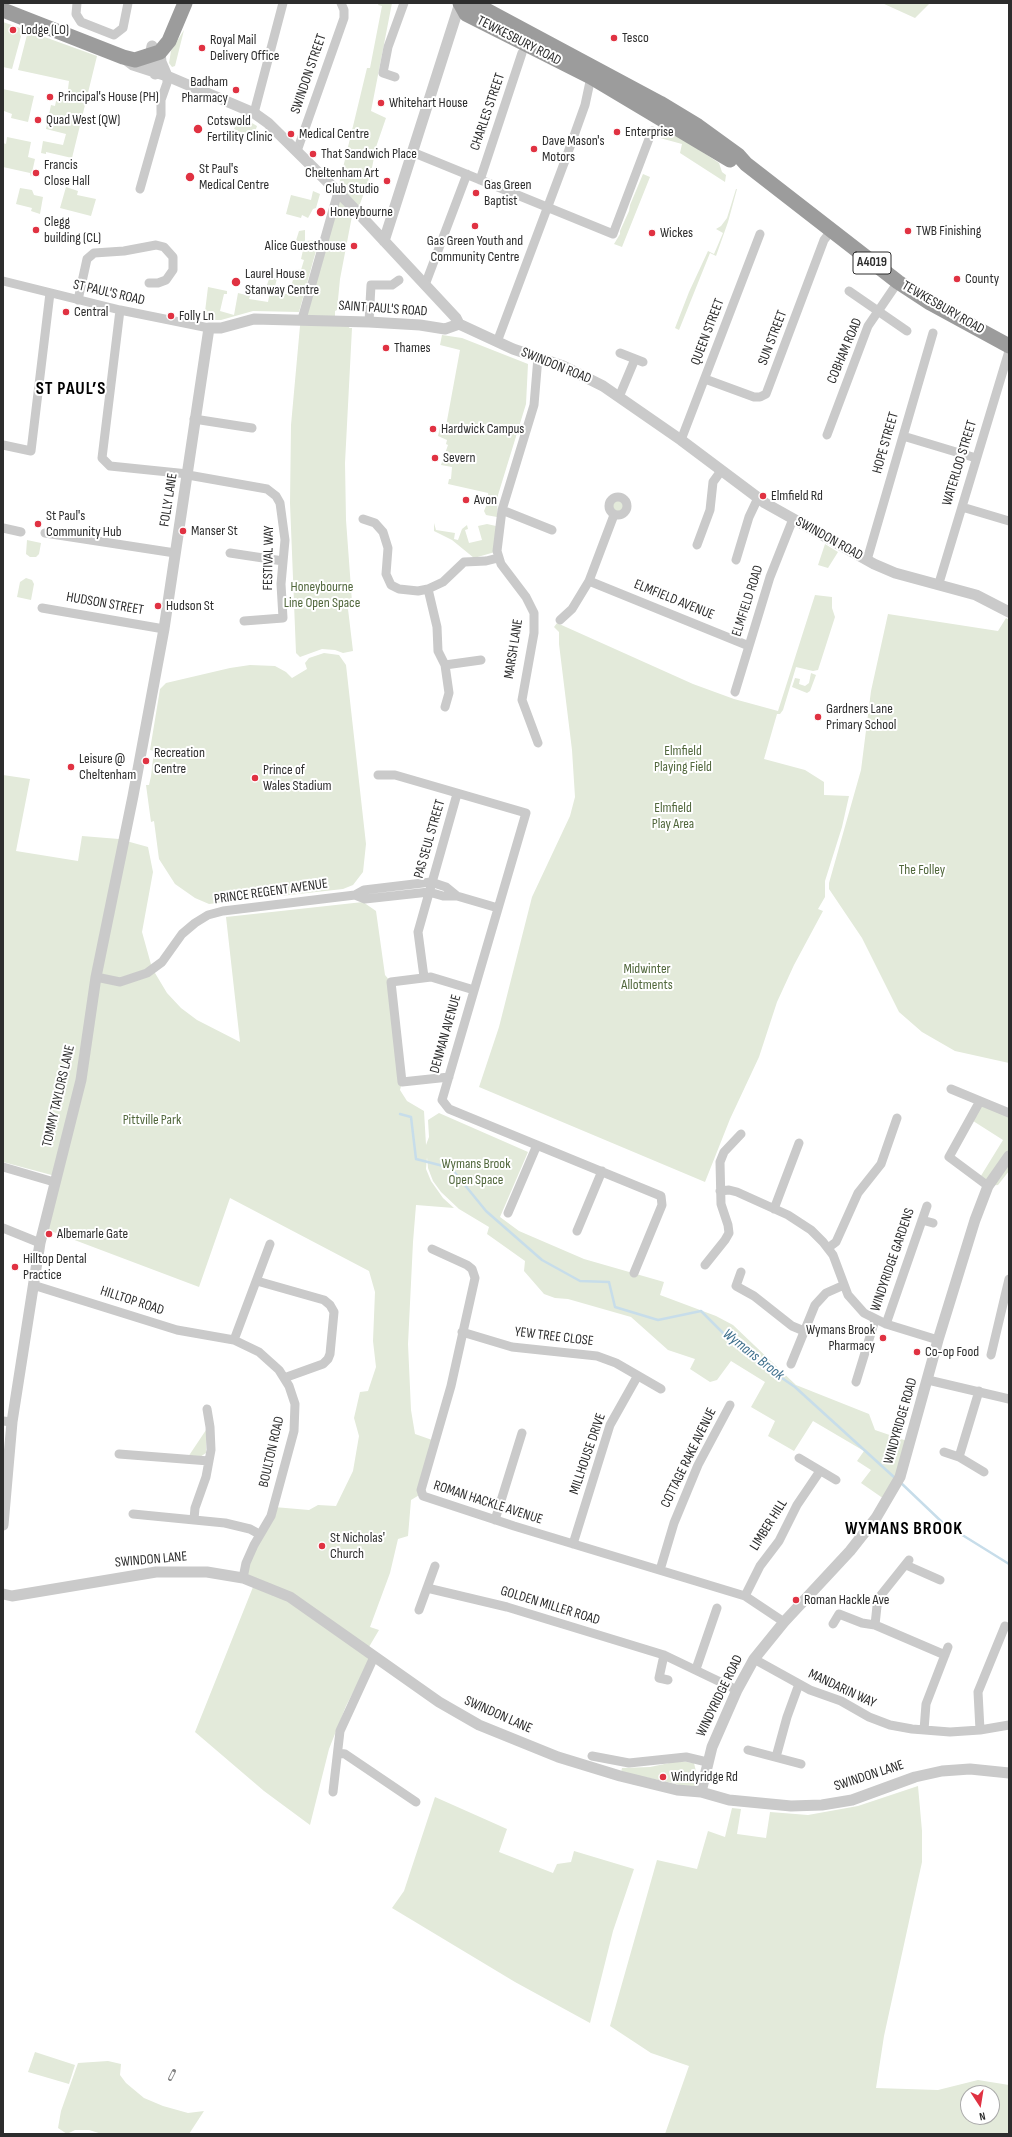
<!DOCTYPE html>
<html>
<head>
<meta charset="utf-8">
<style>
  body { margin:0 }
  #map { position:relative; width:1012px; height:2137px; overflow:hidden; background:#fff; font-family:"Sofia Sans Condensed",sans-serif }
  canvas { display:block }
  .frame { position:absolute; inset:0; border:4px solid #2d2d2d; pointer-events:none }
  .north { position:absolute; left:960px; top:2085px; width:40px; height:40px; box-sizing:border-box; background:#fff; border:1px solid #ababab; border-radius:50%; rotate:168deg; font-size:11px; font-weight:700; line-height:16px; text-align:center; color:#2d2d2d }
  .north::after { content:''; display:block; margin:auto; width:14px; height:18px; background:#e03242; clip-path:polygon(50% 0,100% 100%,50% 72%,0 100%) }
</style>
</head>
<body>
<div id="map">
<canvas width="1012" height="2137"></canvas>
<div class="frame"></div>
<div class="north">N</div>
</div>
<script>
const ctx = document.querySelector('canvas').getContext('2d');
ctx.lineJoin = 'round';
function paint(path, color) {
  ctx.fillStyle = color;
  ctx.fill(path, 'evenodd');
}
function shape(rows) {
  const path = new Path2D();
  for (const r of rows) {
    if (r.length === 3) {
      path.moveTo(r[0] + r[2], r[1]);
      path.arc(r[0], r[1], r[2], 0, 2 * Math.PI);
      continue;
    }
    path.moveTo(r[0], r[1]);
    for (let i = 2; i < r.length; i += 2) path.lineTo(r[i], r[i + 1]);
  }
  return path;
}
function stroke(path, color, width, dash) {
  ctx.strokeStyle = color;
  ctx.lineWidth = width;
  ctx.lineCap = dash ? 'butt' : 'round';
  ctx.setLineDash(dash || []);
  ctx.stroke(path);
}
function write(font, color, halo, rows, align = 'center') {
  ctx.font = font + ' "Sofia Sans Condensed",sans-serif';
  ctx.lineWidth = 4;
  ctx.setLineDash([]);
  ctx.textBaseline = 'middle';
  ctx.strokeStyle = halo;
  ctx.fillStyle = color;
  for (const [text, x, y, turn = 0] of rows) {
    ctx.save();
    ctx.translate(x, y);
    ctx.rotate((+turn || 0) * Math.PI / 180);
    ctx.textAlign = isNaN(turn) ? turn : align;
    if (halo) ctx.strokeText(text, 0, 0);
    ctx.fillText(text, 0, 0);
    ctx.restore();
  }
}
paint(shape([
  [379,3,392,3,371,111,386,118,376,147,371,173,360,204,352,216,340,279,337,310,335,311,335,320,351,321,349,328,352,328,345,463,346,520,352,602,348,609,353,651,343,653,335,650,322,649,300,657,296,653,290,503,291,425,300,326,335,201,367,68,370,68,382,6,378,5],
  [882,3,930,3,915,18],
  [3,22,23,29,12,69,3,67],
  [184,30,175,66,172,67,169,63,171,51],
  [28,31,97,56,72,158,46,152,46,154,41,153,43,141,63,145,66,134,46,129,51,105,55,106,56,101,59,102,61,96,67,97,69,81,18,70],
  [3,89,34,96,28,122,11,118,12,114,4,111,3,113],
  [240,116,257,126,255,132,250,134,244,134,234,129],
  [660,124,719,163,722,172,726,175,725,182,680,153,682,144,660,138,661,135,655,134],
  [7,137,31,142,28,157,35,159,31,177,30,173,3,167,3,143,6,144],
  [643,174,650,177,622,247,614,244,620,234,620,231,629,211,630,205],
  [66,187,78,191,77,195,96,199,91,216,60,208],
  [20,188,32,190,34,195,43,197,40,214,31,211,32,208,16,204],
  [736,189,737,189,728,222,716,256,710,253,679,330,675,328,689,292,708,251,714,254,723,233,716,229,721,226,727,218],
  [313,191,320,194,316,208,313,209,308,218,302,215,301,218,286,214,291,195,311,200],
  [305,230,305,241,319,240,299,312,253,311,221,320,204,320,208,287,227,291,227,294,224,294,220,311,234,315,238,293,250,296,249,299,268,302,270,292,265,291,270,276,277,278,274,291,298,297,300,290,291,287,296,269,301,270,304,260,301,259,303,250,294,247,299,231],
  [442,335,462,338,528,364,526,404,498,495,497,517,486,515,484,511,489,499,488,493,448,484,449,479,451,479,452,467,441,465,448,445,446,444,447,440,438,436,440,427,446,426,460,350,440,345],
  [618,506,8],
  [434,523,436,530,455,533,454,539,458,540,462,529,467,525,468,529,465,530,469,543,482,540,478,526,487,524,496,526,495,552,474,558,452,540,434,531],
  [27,540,41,543,39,554,36,557,30,557,26,554],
  [825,544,838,552,828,568,818,565],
  [26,578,32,580,34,584,31,600,17,597,20,582],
  [815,595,832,597,832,608,835,617,818,670,813,671,796,667,783,710,780,714,777,714,764,759,805,770,824,782,824,795,849,796,842,827,825,881,825,897,818,909,823,911,794,965,777,1002,759,1057,730,1119,705,1182,479,1087,499,1027,532,897,570,816,575,797,572,750,559,644,559,632,554,627,557,623,693,684,734,699,778,711],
  [888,614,998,631,1006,618,1009,620,1009,1063,955,1051,922,1032,899,1012,862,938,829,889,829,883,861,770,871,691],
  [324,653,339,655,346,665,366,844,363,872,353,885,343,889,209,904,195,898,175,884,159,859,154,821,151,822,146,785,149,785,151,776,154,751,150,750,160,689,166,683,230,668,250,665,275,666,286,672,292,678,307,669,305,663,309,658],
  [811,673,816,675,810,691,807,693,792,687,795,678,800,679,799,684,805,686,809,683],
  [3,775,30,779,16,851,78,861,82,836,119,839,148,847,153,872,142,932,152,968,167,993,181,1008,197,1020,240,1042,226,917,363,902,376,911,385,975,391,982,402,1082,400,1090,407,1101,424,1111,426,1145,429,1137,428,1120,439,1113,528,1152,500,1217,519,1231,584,1259,664,1282,660,1295,716,1316,733,1325,796,1385,869,1414,875,1430,910,1442,887,1501,861,1483,871,1470,857,1461,864,1451,813,1421,794,1451,768,1436,775,1421,751,1407,765,1382,731,1361,717,1380,710,1382,690,1369,695,1359,668,1350,631,1317,568,1299,555,1298,544,1294,524,1271,525,1261,487,1234,489,1227,459,1209,441,1192,433,1181,428,1168,427,1157,426,1169,431,1181,443,1198,454,1208,416,1205,413,1242,408,1344,411,1410,415,1434,435,1441,421,1494,411,1500,408,1536,398,1539,390,1573,370,1627,379,1630,366,1652,369,1661,346,1706,329,1749,310,1825,264,1791,195,1732,255,1582,243,1578,274,1507,309,1510,318,1505,336,1506,353,1471,359,1436,354,1418,360,1392,368,1391,376,1367,373,1341,375,1292,369,1271,230,1198,199,1287,48,1230,59,1177,3,1162],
  [980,1101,1009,1113,1009,1171,998,1185,988,1186,979,1179,1003,1140,970,1119],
  [206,1430,206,1453,200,1457,188,1457],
  [679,1761,694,1763,701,1792,691,1791,677,1784,621,1772,622,1768,650,1767],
  [918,1786,922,1831,922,1862,884,2036,876,2088,938,2090,978,2080,1009,2085,1009,2134,665,2134,689,2066,651,2053,610,2026,657,1860,697,1869,708,1831,725,1837,732,1808,741,1809,737,1834,766,1838,770,1812,808,1815,858,1806],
  [968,2093,992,2093,992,2117,968,2117],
  [435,1797,507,1829,499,1852,553,1873,557,1864,571,1862,574,1851,634,1869,613,1931,590,2023,515,1982,392,1908,404,1891],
  [35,2052,75,2065,69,2084,28,2072],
  [108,2061,121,2064,120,2075,126,2083,144,2098,163,2106,188,2113,204,2111,189,2134,102,2134,89,2130,75,2130,67,2134,58,2128,61,2111,78,2063]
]), '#e3eada');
stroke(shape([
  [400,1114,411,1117,416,1159,451,1168,486,1211,542,1260,580,1281,609,1282,615,1307,658,1320,701,1311,738,1348,795,1387,895,1478],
  [900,1482,943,1523,1009,1564]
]), '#c7ddea', 2.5);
stroke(shape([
  [77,3,76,14,81,22,114,35,123,28,128,3],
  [395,77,383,73,388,47,404,3],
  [254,113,283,3],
  [297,151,344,18,344,10,341,3],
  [412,152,613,234,652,131],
  [480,180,522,53],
  [140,189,161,115,161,100,167,83,167,76],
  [3,281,120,310,209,328],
  [425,285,467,174],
  [849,291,907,331],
  [78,300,87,259,94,253,124,251,156,245,164,247,173,257,173,270,166,280,158,283,149,283],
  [120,310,102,458,110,466,188,474],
  [302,319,338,192],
  [369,322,371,285,392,285,399,280],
  [497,342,566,158,585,105,591,77],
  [620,353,643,362],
  [538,357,534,405,502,510,497,551,501,564,526,597,534,613,534,633,522,700,538,743],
  [705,379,754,397,760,397,766,394,824,240,831,231],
  [619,397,635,359],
  [194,419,252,428],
  [827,435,868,326,898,282],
  [903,436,976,458],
  [681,440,760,234],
  [3,445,31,451,50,293],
  [188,475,267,489,276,496,280,503,285,540,281,584,283,618,244,621],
  [618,506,9],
  [962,507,1009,521],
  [502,510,552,530],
  [363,519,375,523,383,532,388,548,386,574,391,585,399,589,418,591,428,589,443,582,464,562,486,561,498,558],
  [3,528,21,532],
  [45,533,175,553],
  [697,545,710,510,713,482,721,471],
  [230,553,283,561],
  [736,560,749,517,758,498],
  [867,560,933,333],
  [589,581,749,646],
  [939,583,1009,351],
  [428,589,437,627,438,651,445,665,449,693,445,707],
  [42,608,164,629],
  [560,620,572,609,589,581,614,515],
  [445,665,481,660],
  [735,692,770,577,793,519],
  [378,775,395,775,526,813,442,1100,449,1109,661,1196,662,1205,634,1273],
  [355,895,365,899,429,892,443,896,457,896,498,908],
  [96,977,120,982,147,973,162,962,182,934,195,923,208,915,223,911,355,895,364,890,431,882,446,887,457,896],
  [424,977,418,932,457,794],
  [449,1077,402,1082,391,982,431,977,474,990],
  [951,1089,1009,1113],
  [980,1101,949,1157,988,1186],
  [3,1167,54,1182],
  [720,1191,729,1190,737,1192,788,1215,811,1230,823,1242,833,1255,848,1295,864,1313,886,1324,938,1340],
  [774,1209,799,1143],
  [508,1213,537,1145],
  [922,1220,933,1223],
  [3,1228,40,1243],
  [577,1231,602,1171],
  [828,1248,836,1242,858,1193,881,1164,897,1118],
  [432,1249,467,1265,472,1269,475,1278,451,1386,421,1490,423,1496,514,1526,745,1596,784,1622],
  [705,1265,725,1240,729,1233,728,1225,721,1204,720,1162,724,1152,741,1134],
  [741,1272,736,1286,754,1296,792,1326,804,1331],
  [257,1281,324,1300,330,1305,334,1312,330,1354,328,1359,323,1364,284,1378],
  [33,1285,177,1330,234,1340,259,1352,279,1370,289,1386,295,1404,294,1431,271,1516,254,1545,246,1563,243,1578],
  [886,1324,927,1206],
  [462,1332,512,1347,597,1356,616,1363,661,1389],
  [234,1340,270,1244],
  [991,1355,1009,1279],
  [791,1364,815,1305,826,1293,844,1285],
  [928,1380,1009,1399],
  [856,1382,875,1320],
  [3,1421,12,1422],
  [944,1452,959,1457,984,1472],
  [119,1454,209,1461],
  [959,1457,979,1391],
  [799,1458,836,1480],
  [133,1514,225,1523,250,1529,259,1534],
  [194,1519,195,1508,206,1477,211,1450,210,1427,207,1409],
  [495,1520,522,1433],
  [573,1544,610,1425,637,1377],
  [906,1565,940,1580],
  [660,1570,674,1523,698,1465,730,1405],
  [427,1588,507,1607,664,1655,737,1690],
  [745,1596,760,1566,779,1541,797,1505,820,1471],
  [419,1610,435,1566],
  [833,1624,839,1614,862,1623,875,1625,945,1655],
  [875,1625,877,1606,881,1595,909,1560],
  [664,1655,659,1678,668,1680],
  [754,1659,810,1690,841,1701,869,1717,890,1725,912,1729,950,1732,980,1730,1009,1725],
  [696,1669,717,1608],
  [924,1730,926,1704,948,1647],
  [980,1730,978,1692,1005,1626],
  [748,1750,801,1764],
  [338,1753,345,1754,416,1802],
  [592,1756,629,1763,686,1757,707,1762],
  [776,1757,787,1717,799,1684],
  [333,1792,340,1731,374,1657]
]), '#cacaca', 9);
stroke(shape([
  [152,46,150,57,155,74],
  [160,52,161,62,167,76],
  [125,59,133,65,167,76,254,113,268,123,347,201,456,318,459,324,513,349,563,366,603,386,681,440,765,503,874,564,895,573,976,595,1009,612],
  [384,241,460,3],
  [3,1525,12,1422,40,1243,81,1080,96,977,133,796,164,629,209,328,221,328,254,319,369,322,420,325,445,329,459,324],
  [3,1594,12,1596,156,1572,207,1572,243,1578,290,1597,439,1702,479,1725,558,1757,620,1776,677,1790,701,1792,729,1800,791,1806,822,1805,852,1800,915,1777,942,1771,970,1769,1009,1773],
  [701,1792,712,1747,737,1690,754,1659,784,1622,850,1551,876,1518,900,1477,938,1340,975,1220,988,1186,1009,1156]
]), '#cacaca', 11);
stroke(shape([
  [460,3,475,4,660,103,698,126,738,155,746,164,898,282,930,303,1009,346],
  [460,3,466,14,591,77,730,160],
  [3,10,123,57,135,60,160,52,169,41,185,3]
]), '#9c9c9c', 15);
const rail = shape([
  [170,2079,174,2071]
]);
stroke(rail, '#828282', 4);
stroke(rail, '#fff', 2.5, [8]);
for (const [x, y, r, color] of [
  [13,30,4,"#e03242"],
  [614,38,4,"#e03242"],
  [202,48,4,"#e03242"],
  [236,90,4,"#e03242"],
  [50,97,4,"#e03242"],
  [381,103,4,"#e03242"],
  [38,120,4,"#e03242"],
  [198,129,5,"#e03242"],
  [617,132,4,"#e03242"],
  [291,134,4,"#e03242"],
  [534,149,4,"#e03242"],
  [313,154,4,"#e03242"],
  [36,173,4,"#e03242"],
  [190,177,5,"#e03242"],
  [387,181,4,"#e03242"],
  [476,193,4,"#e03242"],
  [321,212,5,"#e03242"],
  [475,226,4,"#e03242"],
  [36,230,4,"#e03242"],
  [908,231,4,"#e03242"],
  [652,233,4,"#e03242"],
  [354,246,4,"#e03242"],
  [957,279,4,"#e03242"],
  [236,282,5,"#e03242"],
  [66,312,4,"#e03242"],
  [171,316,4,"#e03242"],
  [386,348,4,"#e03242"],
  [433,429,4,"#e03242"],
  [435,458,4,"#e03242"],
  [763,496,4,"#e03242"],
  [466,500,4,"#e03242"],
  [38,524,4,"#e03242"],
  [183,531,4,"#e03242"],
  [158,606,4,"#e03242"],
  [818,717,4,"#e03242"],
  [146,761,4,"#e03242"],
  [71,767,4,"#e03242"],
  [255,778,4,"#e03242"],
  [49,1234,4,"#e03242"],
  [15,1267,4,"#e03242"],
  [883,1338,4,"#e03242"],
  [917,1352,4,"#e03242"],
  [322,1546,4,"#e03242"],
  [796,1600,4,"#e03242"],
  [663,1777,4,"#e03242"]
]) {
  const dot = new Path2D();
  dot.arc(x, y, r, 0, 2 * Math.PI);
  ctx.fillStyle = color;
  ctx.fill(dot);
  stroke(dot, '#fff', 1.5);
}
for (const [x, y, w] of [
  [872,263,38]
]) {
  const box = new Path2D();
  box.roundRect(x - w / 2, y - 11, w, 22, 3);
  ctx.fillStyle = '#fff';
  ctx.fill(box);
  stroke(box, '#2d2d2d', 1);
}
write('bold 13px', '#2d2d2d', null, [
  ["A4019",872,263]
]);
write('14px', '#2d2d2d', '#fff', [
  ["Lodge (LO)",21,30],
  ["Tesco",622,38],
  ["Royal Mail",210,40],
  ["Delivery Office",210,56],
  ["Badham",228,82,"right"],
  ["Pharmacy",228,98,"right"],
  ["Principal's House (PH)",58,97],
  ["Whitehart House",389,103],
  ["Quad West (QW)",46,120],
  ["Cotswold",207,121],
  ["Fertility Clinic",207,137],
  ["Enterprise",625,132],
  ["Medical Centre",299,134],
  ["Dave Mason's",542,141],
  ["Motors",542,157],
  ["That Sandwich Place",321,154],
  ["Francis",44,165],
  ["Close Hall",44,181],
  ["St Paul's",199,169],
  ["Medical Centre",199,185],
  ["Cheltenham Art",379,173,"right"],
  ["Club Studio",379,189,"right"],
  ["Gas Green",484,185],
  ["Baptist",484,201],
  ["Honeybourne",330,212],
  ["Clegg",44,222],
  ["building (CL)",44,238],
  ["TWB Finishing",916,231],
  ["Wickes",660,233],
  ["Gas Green Youth and",475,241,"center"],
  ["Community Centre",475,257,"center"],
  ["Alice Guesthouse",346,246,"right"],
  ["Laurel House",245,274],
  ["Stanway Centre",245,290],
  ["County",965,279],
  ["Central",74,312],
  ["Folly Ln",179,316],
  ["Thames",394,348],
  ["Hardwick Campus",441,429],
  ["Severn",443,458],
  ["Elmfield Rd",771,496],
  ["Avon",474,500],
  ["St Paul's",46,516],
  ["Community Hub",46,532],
  ["Manser St",191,531],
  ["Hudson St",166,606],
  ["Gardners Lane",826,709],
  ["Primary School",826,725],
  ["Recreation",154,753],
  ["Centre",154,769],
  ["Leisure @",79,759],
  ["Cheltenham",79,775],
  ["Prince of",263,770],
  ["Wales Stadium",263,786],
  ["Albemarle Gate",57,1234],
  ["Hilltop Dental",23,1259],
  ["Practice",23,1275],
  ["Wymans Brook",875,1330,"right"],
  ["Pharmacy",875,1346,"right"],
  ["Co-op Food",925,1352],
  ["St Nicholas'",330,1538],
  ["Church",330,1554],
  ["Roman Hackle Ave",804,1600],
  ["Windyridge Rd",671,1777]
], 'left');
write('14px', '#2d2d2d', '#fff', [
  ["TEWKESBURY ROAD",519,41,27],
  ["SWINDON STREET",309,74,-71],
  ["CHARLES STREET",488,112,-71],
  ["ST PAUL'S ROAD",109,293,13],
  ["TEWKESBURY ROAD",943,308,30],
  ["SAINT PAUL'S ROAD",383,309,4],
  ["QUEEN STREET",708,332,-69],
  ["SUN STREET",773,338,-69],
  ["COBHAM ROAD",845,351,-67],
  ["SWINDON ROAD",556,366,22],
  ["HOPE STREET",886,443,-74],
  ["WATERLOO STREET",960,463,-73],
  ["FOLLY LANE",169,500,-81],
  ["SWINDON ROAD",829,539,29],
  ["FESTIVAL WAY",269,558,-89],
  ["ELMFIELD AVENUE",674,600,22],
  ["ELMFIELD ROAD",748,601,-72],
  ["HUDSON STREET",105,604,10],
  ["MARSH LANE",514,649,-81],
  ["PAS SEUL STREET",430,839,-74],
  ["PRINCE REGENT AVENUE",271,892,-8],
  ["DENMAN AVENUE",446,1034,-74],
  ["TOMMY TAYLORS LANE",59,1096,-77],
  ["WINDYRIDGE GARDENS",893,1260,-71],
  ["HILLTOP ROAD",132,1301,18],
  ["YEW TREE CLOSE",554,1337,7],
  ["WINDYRIDGE ROAD",901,1421,-74],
  ["BOULTON ROAD",272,1452,-77],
  ["MILLHOUSE DRIVE",588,1454,-71],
  ["COTTAGE RAKE AVENUE",689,1458,-64],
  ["ROMAN HACKLE AVENUE",488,1503,18],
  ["LIMBER HILL",769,1525,-58],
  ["SWINDON LANE",151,1560,-5],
  ["GOLDEN MILLER ROAD",550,1606,17],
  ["MANDARIN WAY",842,1689,25],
  ["WINDYRIDGE ROAD",720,1696,-64],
  ["SWINDON LANE",498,1715,24],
  ["SWINDON LANE",869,1776,-18]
]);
write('14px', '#51673c', '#fff', [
  ["Honeybourne",322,587],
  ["Line Open Space",322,603],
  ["Elmfield",683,751],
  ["Playing Field",683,767],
  ["Elmfield",673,808],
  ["Play Area",673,824],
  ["The Folley",922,870],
  ["Midwinter",647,969],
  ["Allotments",647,985],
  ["Pittville Park",152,1120],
  ["Wymans Brook",476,1164],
  ["Open Space",476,1180]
]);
write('italic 15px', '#3d6f8c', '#fff', [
  ["Wymans Brook",753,1355,38]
]);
ctx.letterSpacing = '1px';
write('bold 18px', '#000', '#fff', [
  ["ST PAUL’S",71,389],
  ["WYMANS BROOK",904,1529]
]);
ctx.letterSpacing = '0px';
</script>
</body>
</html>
